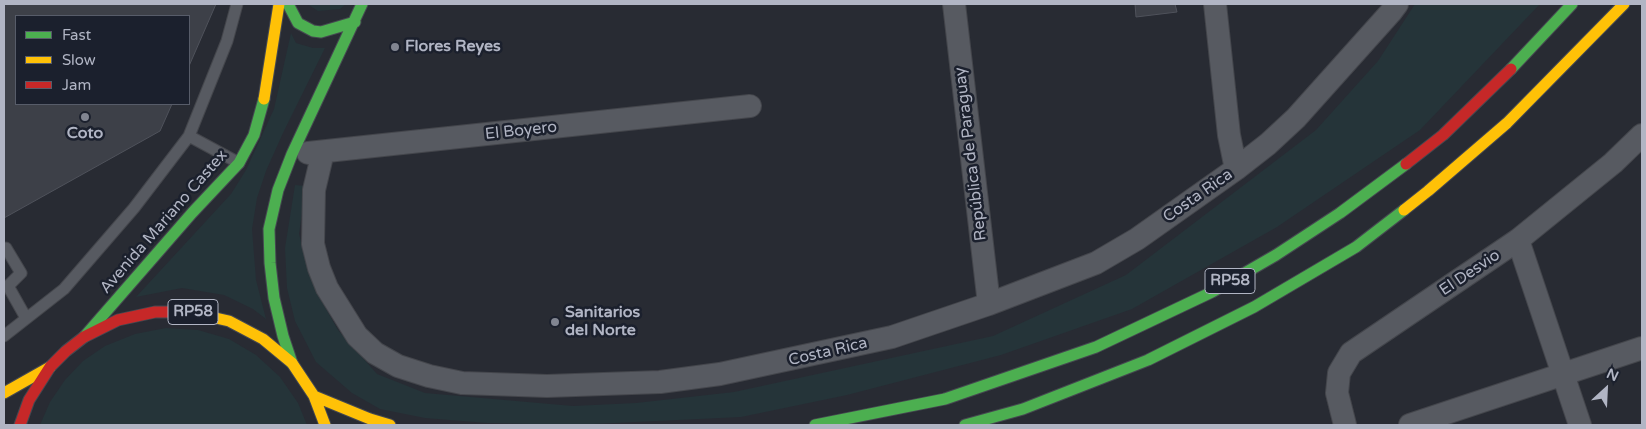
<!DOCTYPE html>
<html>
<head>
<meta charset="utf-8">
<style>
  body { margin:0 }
  #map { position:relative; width:1646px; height:429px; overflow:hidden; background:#282b33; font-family:"Varela Round",sans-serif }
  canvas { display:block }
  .frame { position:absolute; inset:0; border:5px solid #b1b5c4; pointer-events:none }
  .legend { position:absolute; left:15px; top:15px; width:175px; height:90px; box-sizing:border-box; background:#1b202d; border:1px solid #575c69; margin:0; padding:6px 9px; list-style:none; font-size:15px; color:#b1b5c4 }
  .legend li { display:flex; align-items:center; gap:10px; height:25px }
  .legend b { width:25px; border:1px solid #575c69 }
  .north { position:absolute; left:1581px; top:364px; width:50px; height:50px; -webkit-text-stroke:4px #1b202d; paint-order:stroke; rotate:25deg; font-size:14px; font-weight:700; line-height:20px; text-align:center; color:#b1b5c4 }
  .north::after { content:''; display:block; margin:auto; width:18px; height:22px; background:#b1b5c4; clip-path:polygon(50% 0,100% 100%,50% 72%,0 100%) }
</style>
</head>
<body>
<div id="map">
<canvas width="1646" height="429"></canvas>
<div class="frame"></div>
<ul class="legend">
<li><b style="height:6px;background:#4caf50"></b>Fast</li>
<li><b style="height:6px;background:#ffc107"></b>Slow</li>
<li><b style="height:6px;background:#c62828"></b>Jam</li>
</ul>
<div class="north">N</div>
</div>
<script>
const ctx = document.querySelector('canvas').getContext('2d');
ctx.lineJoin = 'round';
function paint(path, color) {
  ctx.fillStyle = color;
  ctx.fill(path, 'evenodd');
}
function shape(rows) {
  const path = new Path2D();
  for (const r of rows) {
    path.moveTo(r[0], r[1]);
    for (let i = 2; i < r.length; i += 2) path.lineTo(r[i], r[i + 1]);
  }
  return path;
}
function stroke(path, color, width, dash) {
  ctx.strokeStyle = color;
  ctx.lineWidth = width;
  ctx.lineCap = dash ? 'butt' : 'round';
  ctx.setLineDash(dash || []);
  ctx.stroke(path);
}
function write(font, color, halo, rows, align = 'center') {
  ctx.font = font + ' "Varela Round",sans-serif';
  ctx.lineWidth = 5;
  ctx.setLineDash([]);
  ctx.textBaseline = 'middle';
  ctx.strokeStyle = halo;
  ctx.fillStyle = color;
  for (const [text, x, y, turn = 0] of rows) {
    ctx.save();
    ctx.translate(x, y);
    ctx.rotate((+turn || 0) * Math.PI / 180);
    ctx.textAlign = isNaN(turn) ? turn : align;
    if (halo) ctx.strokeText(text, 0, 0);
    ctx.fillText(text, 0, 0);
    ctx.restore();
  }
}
paint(shape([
  [307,4,346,4,340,9,318,11],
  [1415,4,1540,4,1420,130,1277,227,1132,309,1001,355,847,395,741,417,573,425,487,423,425,418,380,409,352,393,316,362,295,321,287,288,285,248,295,185,306,186,299,234,308,267,321,300,338,330,377,374,425,393,573,406,636,403,734,392,993,336,1126,275,1316,130,1378,61],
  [291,33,296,43,313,48,325,48,283,133,266,171,257,198,252,229,256,280,266,319,253,309,224,295,182,288,136,297,231,194,246,170,274,109],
  [166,328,198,330,229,339,256,355,280,377,298,403,307,425,40,425,50,402,65,380,83,361,105,346,135,334]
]), '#253439');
const building = shape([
  [4,4,216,4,189,66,189,16,16,16,16,104,172,104,160,131,4,218,4,4],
  [1135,4,1175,4,1177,12,1136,17,1135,4]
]);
paint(building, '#3d4048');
stroke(building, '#4f525b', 1);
const lane = shape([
  [189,136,239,163],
  [4,250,6,248,21,273,8,286,26,318],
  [4,336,64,289,134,208,189,136,227,41,237,4]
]);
const street = shape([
  [954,4,989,304],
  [1215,4,1229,135,1236,169],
  [323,152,314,190,313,244,319,268,327,288,357,336,375,353,398,366,429,376,462,383,547,386,660,382,720,374,892,337,989,304,1096,263,1137,239,1236,169,1268,144,1296,118,1391,12,1397,4],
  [308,153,750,106],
  [1518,240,1580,425],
  [1345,425,1337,393,1339,373,1351,353,1518,240,1613,163,1642,135],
  [1410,425,1642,348]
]);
const fast = shape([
  [288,4,298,23,313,31,321,32,355,22],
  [1511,69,1572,4],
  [84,337,192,213,239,163,254,135,264,99],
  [292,363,283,336,274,298,270,263,269,229,278,190,292,154,362,4],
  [815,425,945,399,1096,347,1212,292,1276,255,1340,213,1406,164],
  [965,425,1023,409,1148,360,1254,307,1356,247,1404,210]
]);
const slow = shape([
  [264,99,279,4],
  [1404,210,1428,191,1507,123,1624,4],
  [189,312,229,321,263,339,292,363,314,396,325,425],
  [4,393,50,367],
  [314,396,370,419,390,425]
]);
const jam = shape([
  [1406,164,1443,135,1511,69],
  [20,425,29,400,50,367,66,351,84,337,118,320,155,312,189,312]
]);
stroke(lane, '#44464c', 13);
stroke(street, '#44464c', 24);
stroke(fast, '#454850', 13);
stroke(slow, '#454850', 13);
stroke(jam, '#454850', 13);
stroke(lane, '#575a61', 11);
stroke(street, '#575a61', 22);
stroke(fast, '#4caf50', 11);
stroke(slow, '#ffc107', 11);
stroke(jam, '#c62828', 11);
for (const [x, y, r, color] of [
  [395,47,5,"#818591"],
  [85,117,5,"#818591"],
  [555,322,5,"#818591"]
]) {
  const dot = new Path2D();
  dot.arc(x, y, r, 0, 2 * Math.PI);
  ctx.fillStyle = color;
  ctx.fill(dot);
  stroke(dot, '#1b202d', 2);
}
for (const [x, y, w] of [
  [1230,281,50],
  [193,312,50]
]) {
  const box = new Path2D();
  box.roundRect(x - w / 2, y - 12.5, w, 25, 4);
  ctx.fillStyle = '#1b202d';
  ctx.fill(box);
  stroke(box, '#b1b5c4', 1);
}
write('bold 15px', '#b1b5c4', null, [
  ["RP58",1230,281],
  ["RP58",193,312]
]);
write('bold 16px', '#b1b5c4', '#1b202d', [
  ["Flores Reyes",405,47],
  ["Coto",85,134,"center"],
  ["Sanitarios",565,313],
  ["del Norte",565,331]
], 'left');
write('16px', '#b1b5c4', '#1b202d', [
  ["El Boyero",521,131,-6],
  ["República de Paraguay",971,154,-97],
  ["Costa Rica",1198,196,-35],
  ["Avenida Mariano Castex",164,222,-49],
  ["El Desvio",1470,273,-34],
  ["Costa Rica",828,352,-13]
]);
</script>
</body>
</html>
